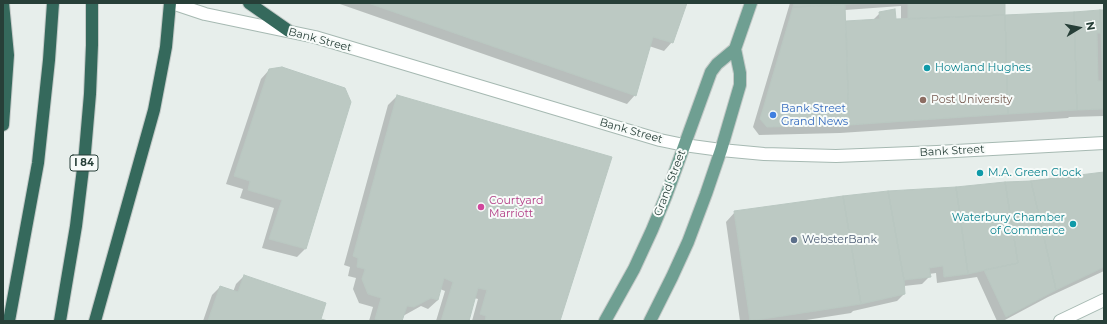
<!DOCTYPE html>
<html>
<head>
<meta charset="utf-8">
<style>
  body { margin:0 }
  #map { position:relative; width:1107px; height:324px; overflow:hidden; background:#e7eeeb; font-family:Montserrat,sans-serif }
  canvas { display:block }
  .frame { position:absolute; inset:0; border:4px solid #273f38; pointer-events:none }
  .north { position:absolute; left:1059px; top:8px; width:40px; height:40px; -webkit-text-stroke:3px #f7fbf9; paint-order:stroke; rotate:80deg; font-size:11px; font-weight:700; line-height:16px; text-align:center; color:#273f38 }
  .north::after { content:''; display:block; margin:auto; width:14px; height:18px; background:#273f38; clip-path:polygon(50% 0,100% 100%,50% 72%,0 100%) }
</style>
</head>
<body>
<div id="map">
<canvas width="1107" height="324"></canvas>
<div class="frame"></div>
<div class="north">N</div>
</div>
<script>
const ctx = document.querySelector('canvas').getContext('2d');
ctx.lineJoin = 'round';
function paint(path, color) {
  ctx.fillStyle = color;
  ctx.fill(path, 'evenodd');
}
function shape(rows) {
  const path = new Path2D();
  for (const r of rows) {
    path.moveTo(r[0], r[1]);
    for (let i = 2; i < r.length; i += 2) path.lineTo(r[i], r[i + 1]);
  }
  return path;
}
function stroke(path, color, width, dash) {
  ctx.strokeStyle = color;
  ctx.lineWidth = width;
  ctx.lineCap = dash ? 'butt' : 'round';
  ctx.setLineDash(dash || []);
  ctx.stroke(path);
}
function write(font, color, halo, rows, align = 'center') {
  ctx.font = font + ' Montserrat,sans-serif';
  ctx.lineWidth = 4;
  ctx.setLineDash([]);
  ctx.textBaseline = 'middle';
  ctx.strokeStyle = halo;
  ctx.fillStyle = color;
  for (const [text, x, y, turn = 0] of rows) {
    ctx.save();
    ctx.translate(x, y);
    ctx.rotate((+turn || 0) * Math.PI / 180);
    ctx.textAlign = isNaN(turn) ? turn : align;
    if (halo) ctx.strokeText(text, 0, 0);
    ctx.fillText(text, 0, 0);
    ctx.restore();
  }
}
paint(shape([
  [337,3,686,3,672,42,664,51,649,46,635,95,627,104],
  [790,3,1004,3,1004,16,1104,12,1104,116,1069,117,1068,118,840,133,759,135,753,127],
  [901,6,901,20,895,20,880,13,872,21,845,22,845,10],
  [269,70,350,102,305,249,297,257,262,248,274,208,240,198,243,189,226,184,261,79],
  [397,96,559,321,472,321,478,299,474,298,467,321,436,321,445,291,440,289,438,300,428,309,421,306,403,316,401,321,369,321,373,307,359,303,353,289,356,278,348,276,350,267,344,265,388,105],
  [1104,173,1104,271,1048,297,1003,321,997,321,977,277,937,283,936,273,929,274,929,277,922,284,904,286,904,294,897,301,853,311,851,313,800,321,740,321,726,222,735,212],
  [244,276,320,319,325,321,203,321,212,295,220,287,233,292,236,284]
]), '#0003');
const building = shape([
  [368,3,687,3,673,43,653,37,636,96,368,3],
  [794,3,867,3,793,7,794,3],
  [908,3,1005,3,1005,15,908,19,908,3],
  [845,5,849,125,767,127,760,119,793,7,845,5],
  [895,9,896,19,1005,15,1008,114,849,125,846,21,880,19,879,12,895,9],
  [1100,10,1101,33,1097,33,1098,81,1103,81,1104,109,1077,110,1074,12,1100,10],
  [1100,10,1104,10,1104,109,1101,33,1100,10],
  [1074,12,1077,110,1008,114,1005,15,1074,12],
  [282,67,345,88,351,102,306,249,269,239,282,200,248,190,250,181,234,176,269,69,282,67],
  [397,95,612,157,560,321,485,321,486,316,480,314,487,290,478,288,469,321,441,321,453,282,444,278,438,300,431,298,414,307,407,306,402,321,381,321,375,319,381,298,368,294,362,279,365,269,357,267,358,258,353,256,397,95],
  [1104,172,1104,267,1056,290,1031,181,1104,172],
  [1031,181,1056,290,1006,317,984,270,1018,263,1005,182,1031,181],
  [1005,182,1018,263,968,274,956,187,1005,182],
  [956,187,968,274,944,277,943,266,929,268,931,277,904,280,888,191,956,187],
  [888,191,904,280,905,294,861,304,843,196,888,191],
  [843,196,861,304,750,321,734,211,843,196],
  [244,275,326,303,321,319,328,321,208,321,220,286,238,292,244,275]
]);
paint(building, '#bcc9c3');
stroke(building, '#b9c7c1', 1);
const secondary = shape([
  [172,3,205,14,315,37,660,140,684,145,721,150,764,154,836,156,937,152,1104,143],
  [1060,321,1104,300]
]);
const primary = shape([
  [605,321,634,269,652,230,666,196,711,72,717,64,735,49],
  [650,321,672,277,688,242,706,194,721,150,740,85,740,73,735,49,751,3]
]);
const motorway = shape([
  [3,3,8,55,3,125],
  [249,3,289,31],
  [9,321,38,163,49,60,53,3],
  [60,321,76,226,85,152,90,94,92,45,92,3],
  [95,321,154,110,166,47,170,3]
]);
stroke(secondary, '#a6b9b2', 14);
stroke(primary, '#c3c9c7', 14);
stroke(motorway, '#c3c9c7', 14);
stroke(secondary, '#fff', 12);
stroke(primary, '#6f9f92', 12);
stroke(motorway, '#35695c', 12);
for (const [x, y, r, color] of [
  [927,68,4,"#0f9aa8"],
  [923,100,4,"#8d6e63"],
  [773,115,4,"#3f7fe0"],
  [980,173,4,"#0f9aa8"],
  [481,207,4,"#d1479c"],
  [1073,224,4,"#0f9aa8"],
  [794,240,4,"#5c6f8a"]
]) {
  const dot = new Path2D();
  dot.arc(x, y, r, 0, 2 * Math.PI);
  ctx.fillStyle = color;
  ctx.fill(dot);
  stroke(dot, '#f7fbf9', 1.5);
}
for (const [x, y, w] of [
  [84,163,28]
]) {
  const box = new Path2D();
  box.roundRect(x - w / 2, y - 8, w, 16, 3);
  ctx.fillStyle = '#f7fbf9';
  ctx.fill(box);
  stroke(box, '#273f38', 1);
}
write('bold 10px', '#273f38', null, [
  ["I 84",84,163]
]);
write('11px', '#273f38', '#f7fbf9', [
  ["Bank Street",320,40,15],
  ["Bank Street",631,131,16],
  ["Bank Street",952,151,-3],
  ["Grand Street",670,183,-69]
]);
write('11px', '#0d838f', '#f7fbf9', [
  ["Howland Hughes",935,68],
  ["M.A. Green Clock",988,173],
  ["Waterbury Chamber",1065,218,"right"],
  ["of Commerce",1065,231,"right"]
], 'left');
write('11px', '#785e54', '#f7fbf9', [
  ["Post University",931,100]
], 'left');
write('11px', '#366cbe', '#f7fbf9', [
  ["Bank Street",781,109],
  ["Grand News",781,122]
], 'left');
write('11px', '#b23c85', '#f7fbf9', [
  ["Courtyard",489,201],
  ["Marriott",489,214]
], 'left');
write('11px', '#4e5e75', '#f7fbf9', [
  ["WebsterBank",802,240]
], 'left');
</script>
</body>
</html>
